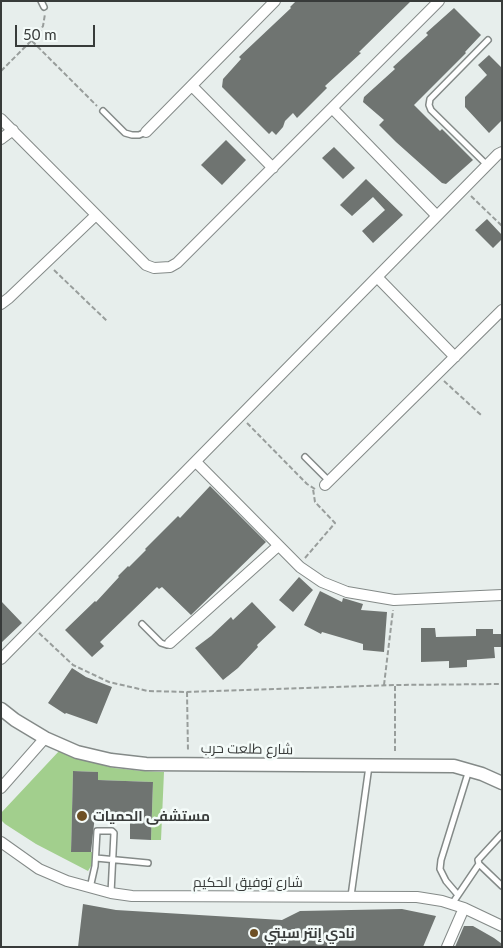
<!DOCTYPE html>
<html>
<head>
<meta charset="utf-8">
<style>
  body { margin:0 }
  #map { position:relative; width:503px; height:948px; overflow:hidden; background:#e7eeec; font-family:Lato,sans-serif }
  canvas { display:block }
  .frame { position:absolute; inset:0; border:2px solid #383b3a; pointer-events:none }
  .scale { position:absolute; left:15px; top:25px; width:80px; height:22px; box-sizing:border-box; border:2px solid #383b3a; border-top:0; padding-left:6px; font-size:15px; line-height:18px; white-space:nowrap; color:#383b3a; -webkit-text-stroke:4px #f4fbf9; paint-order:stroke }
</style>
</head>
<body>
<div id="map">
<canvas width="503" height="948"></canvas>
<div class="frame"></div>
<div class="scale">50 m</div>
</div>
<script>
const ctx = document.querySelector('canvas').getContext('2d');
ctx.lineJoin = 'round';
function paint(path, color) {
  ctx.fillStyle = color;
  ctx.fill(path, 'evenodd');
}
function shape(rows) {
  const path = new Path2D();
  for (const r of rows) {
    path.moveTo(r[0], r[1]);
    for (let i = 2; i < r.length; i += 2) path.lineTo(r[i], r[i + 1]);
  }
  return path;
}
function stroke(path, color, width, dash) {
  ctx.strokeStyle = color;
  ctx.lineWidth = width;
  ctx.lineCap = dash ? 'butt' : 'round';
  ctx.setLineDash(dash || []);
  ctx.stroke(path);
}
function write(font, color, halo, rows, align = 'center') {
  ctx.font = font + ' Lato,Cairo,sans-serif';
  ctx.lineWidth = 5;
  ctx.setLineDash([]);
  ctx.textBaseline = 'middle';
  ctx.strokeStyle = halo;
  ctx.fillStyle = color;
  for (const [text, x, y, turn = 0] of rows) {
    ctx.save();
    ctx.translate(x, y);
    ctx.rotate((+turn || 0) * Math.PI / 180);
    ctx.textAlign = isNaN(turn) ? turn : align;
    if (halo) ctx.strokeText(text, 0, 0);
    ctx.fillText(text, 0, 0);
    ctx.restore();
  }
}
paint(shape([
  [60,750,76,758,114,768,143,771,164,772,161,840,151,840,153,782,98,780,97,772,73,771,71,852,94,852,94,861,88,871,36,844,5,824,1,820,1,813]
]), '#a2cf8d');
paint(shape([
  [296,1,411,1,359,52,361,53,325,86,327,88,297,118,293,113,285,121,283,127,276,135,272,131,269,134,222,87,223,79,241,59,239,57,291,8,290,7],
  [454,8,481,35,465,52,466,53,414,105,440,131,442,129,473,160,446,184,442,183,396,142,379,125,384,120,363,102,364,97,395,69,393,67,428,35,426,33],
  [489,55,502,68,502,120,489,133,465,107,465,97,487,75,478,65],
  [226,140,246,160,222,185,201,165],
  [334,147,355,168,343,179,322,158],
  [366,179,403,215,373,243,362,231,385,210,373,197,352,216,340,205],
  [487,219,502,235,502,239,493,248,475,230],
  [210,486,266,542,191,615,162,587,159,589,157,587,100,642,104,646,92,657,65,630,95,601,96,602,119,577,118,576,128,566,129,567,146,550,145,549,178,516,180,518],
  [299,577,313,590,293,612,279,600],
  [320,591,342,602,343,598,363,604,361,610,387,612,384,652,363,650,363,644,322,632,321,634,304,625],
  [1,601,22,623,1,643],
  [252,602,276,627,257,645,258,647,238,668,223,680,195,648,211,636,231,617,233,620],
  [421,628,435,628,436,637,476,636,476,629,493,629,493,634,502,634,502,647,494,647,495,658,467,660,467,667,449,668,449,661,421,662],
  [72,668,86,677,112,687,97,724,66,713,65,714,48,703],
  [73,771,98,772,98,780,153,782,151,840,130,839,130,816,95,815,91,852,71,852],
  [83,904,116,910,282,920,300,911,402,909,436,916,423,947,78,947],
  [464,926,473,926,494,938,502,944,502,947,455,947]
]), '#6f7471');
const service = shape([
  [41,1,44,7],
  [103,111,125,133,132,135,139,135,146,132],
  [487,165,431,110,429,105,430,99,488,40],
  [305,457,329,481],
  [142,624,161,643,167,645,170,643],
  [502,834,478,860,479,864,502,886],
  [96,858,148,863],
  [90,888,95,866,97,831,112,831,114,833,111,893],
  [458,895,446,881,440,869,441,860,469,770],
  [351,896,369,766],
  [452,904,479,864]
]);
const minor = shape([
  [192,86,273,168],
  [332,108,437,216],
  [1,119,146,265,154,268,170,267,177,263,439,1],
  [146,132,275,1],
  [1,139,13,130],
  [377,277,455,357],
  [1,304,9,298,96,215],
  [196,462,300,567,322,582,347,592,394,600,502,595],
  [325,485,502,310],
  [170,643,278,546],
  [1,659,498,154,502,152],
  [1,788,45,738],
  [1,842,39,869,67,881,111,893,132,896,417,897,442,901,464,908,502,926],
  [447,947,464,908]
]);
const tertiary = shape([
  [1,709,15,720,45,738,77,752,111,760,146,764,454,766,482,774,502,783]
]);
stroke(service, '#848a88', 8);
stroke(minor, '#848a88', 12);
stroke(tertiary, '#848a88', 15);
stroke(shape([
  [32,41,97,106],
  [1,71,38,34,43,26,45,14],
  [471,196,502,226],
  [54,270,108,322],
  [444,381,481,415],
  [247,423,307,484,315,489],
  [305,558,335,523,315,502,313,489],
  [39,633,73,665,109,682,148,691,187,692,395,685,502,684],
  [384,685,393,610],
  [395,686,395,753],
  [187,692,188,752]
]), '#989d9b', 2, [5, 2.5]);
stroke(service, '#fff', 5);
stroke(minor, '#fff', 10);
stroke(tertiary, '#fff', 12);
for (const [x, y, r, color] of [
  [82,816,6,"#6e5024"],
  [254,933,5,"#6e5024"]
]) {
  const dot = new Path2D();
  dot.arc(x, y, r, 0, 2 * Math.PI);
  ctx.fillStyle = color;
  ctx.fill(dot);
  stroke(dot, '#f4fbf9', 2);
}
write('14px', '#383b3a', '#f4fbf9', [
  ["شارع طلعت حرب",247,749,1],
  ["شارع توفيق الحكيم",248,882]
]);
write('bold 14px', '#383b3a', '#f4fbf9', [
  ["مستشفى الحميات",93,816],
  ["نادي إنتر سيتي",264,933]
], 'left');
</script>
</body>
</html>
